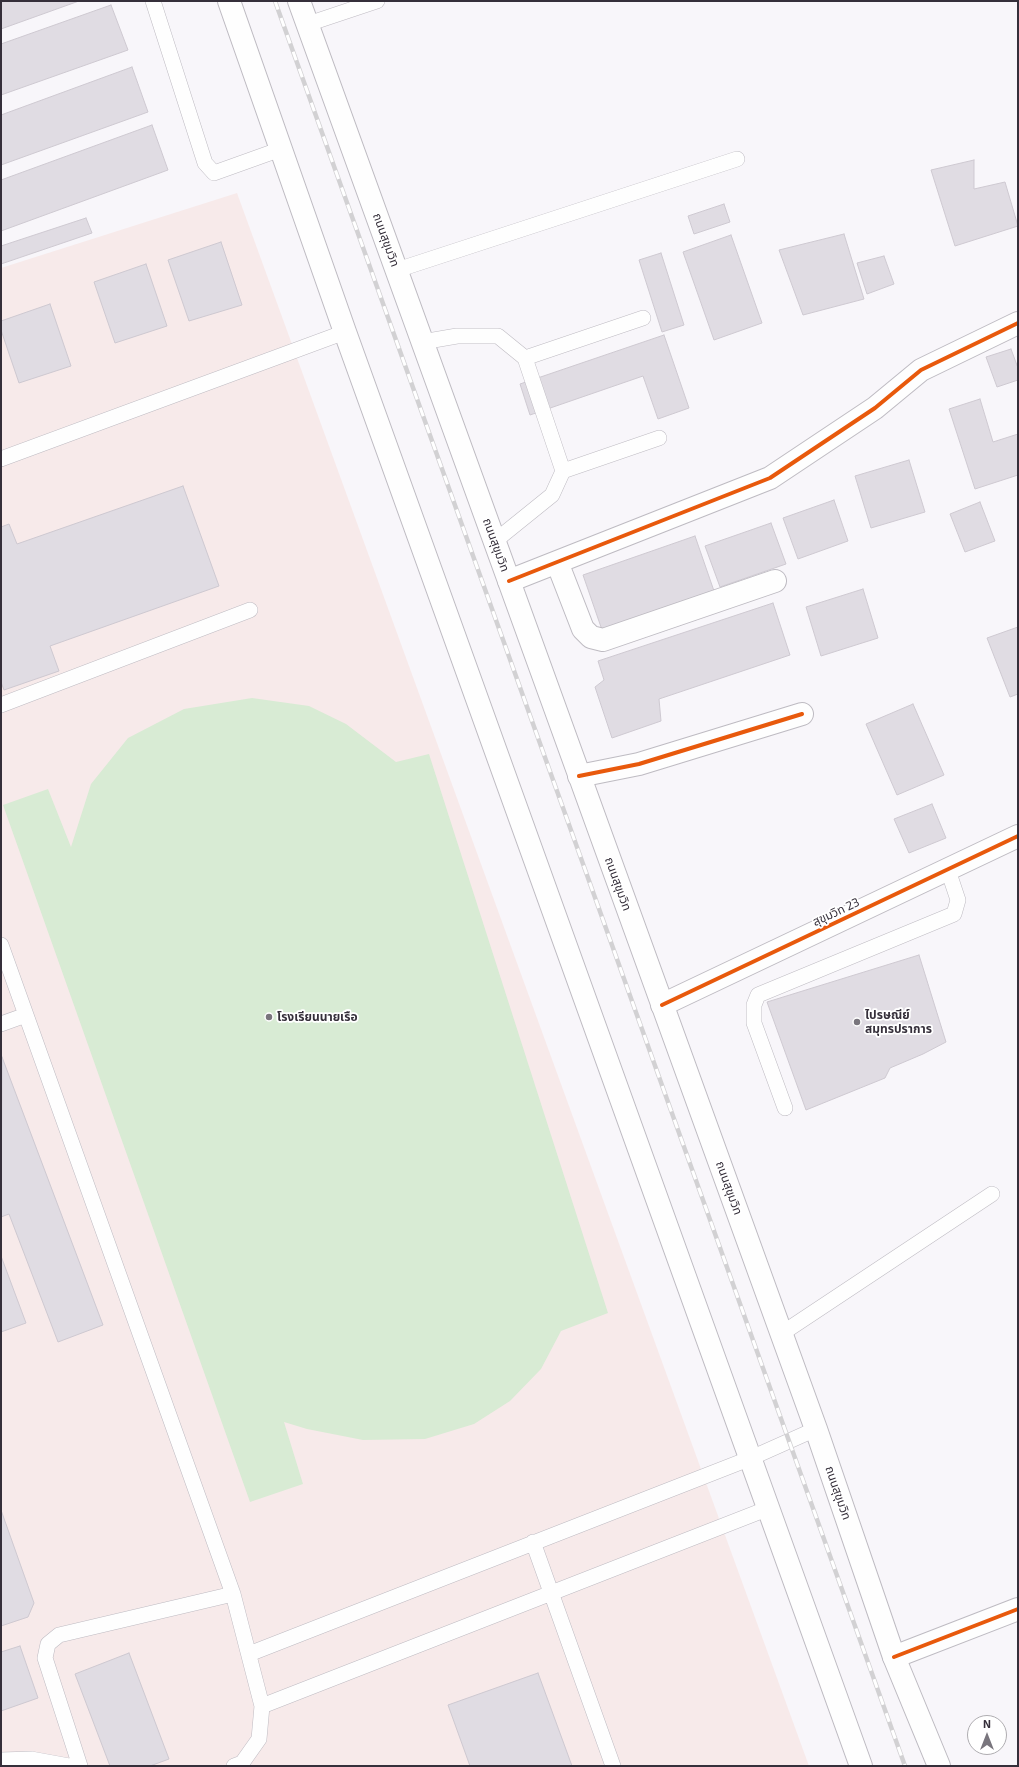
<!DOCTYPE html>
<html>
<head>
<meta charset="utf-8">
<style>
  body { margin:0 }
  #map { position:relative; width:1019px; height:1767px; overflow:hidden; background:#f8f6fa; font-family:"Exo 2",sans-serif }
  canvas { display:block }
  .frame { position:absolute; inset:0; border:2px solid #352f3a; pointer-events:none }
  .north { position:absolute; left:967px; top:1715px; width:40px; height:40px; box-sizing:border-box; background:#fff; border:1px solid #aeacb0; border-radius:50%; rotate:0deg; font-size:11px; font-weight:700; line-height:16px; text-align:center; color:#352f3a }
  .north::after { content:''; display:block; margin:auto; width:14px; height:18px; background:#79757d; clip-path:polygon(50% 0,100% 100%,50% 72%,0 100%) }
</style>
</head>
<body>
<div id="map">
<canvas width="1019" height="1767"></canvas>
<div class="frame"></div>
<div class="north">N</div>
</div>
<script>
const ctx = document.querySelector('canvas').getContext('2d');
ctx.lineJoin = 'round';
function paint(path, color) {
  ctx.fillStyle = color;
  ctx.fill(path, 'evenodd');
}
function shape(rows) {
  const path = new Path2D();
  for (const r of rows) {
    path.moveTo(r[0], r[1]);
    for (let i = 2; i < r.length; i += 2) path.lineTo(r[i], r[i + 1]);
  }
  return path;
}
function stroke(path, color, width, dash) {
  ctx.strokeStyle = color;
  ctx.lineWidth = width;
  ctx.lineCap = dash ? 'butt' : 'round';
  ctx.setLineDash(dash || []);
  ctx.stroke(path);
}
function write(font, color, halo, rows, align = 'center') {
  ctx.font = font + ' "Exo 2","Noto Sans Thai",sans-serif';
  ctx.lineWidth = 3.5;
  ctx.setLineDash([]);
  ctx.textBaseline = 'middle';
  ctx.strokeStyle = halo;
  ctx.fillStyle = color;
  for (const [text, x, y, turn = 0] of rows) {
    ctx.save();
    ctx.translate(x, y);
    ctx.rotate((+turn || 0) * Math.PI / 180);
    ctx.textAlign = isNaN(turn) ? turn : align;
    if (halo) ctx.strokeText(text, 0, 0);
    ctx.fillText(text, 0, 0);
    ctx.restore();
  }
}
paint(shape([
  [237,193,809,1766,1,1766,1,268]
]), '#f7eaea');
paint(shape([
  [252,698,309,706,346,724,396,762,429,754,608,1313,561,1331,541,1369,510,1401,474,1424,425,1439,363,1440,307,1429,284,1422,303,1484,250,1502,3,805,48,789,71,847,91,784,128,738,184,709]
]), '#d8ebd4');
const building = shape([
  [1,1,79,1,1,29,1,1],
  [111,5,128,50,1,95,1,44,111,5],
  [132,67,148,112,1,165,1,115,132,67],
  [152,125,168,170,1,231,1,180,152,125],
  [974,160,974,189,1005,182,1018,226,955,246,931,170,974,160],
  [724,204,730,222,694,234,688,216,724,204],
  [86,218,92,233,1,264,1,246,86,218],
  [844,234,864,299,803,315,779,250,844,234],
  [731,235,762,323,714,340,683,252,731,235],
  [221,242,242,305,189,321,168,260,221,242],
  [661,253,684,325,662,332,639,260,661,253],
  [884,256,894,284,867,294,857,263,884,256],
  [146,264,167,326,115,343,94,282,146,264],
  [50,304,71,366,19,383,1,330,1,321,50,304],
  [664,335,689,408,658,419,643,376,530,415,520,384,664,335],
  [1011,349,1018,368,1018,380,997,387,986,357,1011,349],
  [980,399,993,442,1018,434,1018,475,975,489,949,409,980,399],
  [909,460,925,512,871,528,855,476,909,460],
  [183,486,219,586,50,646,59,671,4,690,1,682,1,527,9,524,17,544,183,486],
  [834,500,848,541,798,559,783,518,834,500],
  [980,502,995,541,965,552,950,514,980,502],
  [771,523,786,564,720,587,705,546,771,523],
  [695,536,714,591,602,630,583,575,695,536],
  [863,589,878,638,821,656,806,607,863,589],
  [773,603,790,655,659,699,661,721,612,738,595,687,604,680,598,661,773,603],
  [1018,627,1018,694,1010,697,987,638,1018,627],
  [913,704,944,775,897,795,866,724,913,704],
  [932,804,946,838,909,853,894,819,932,804],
  [919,955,946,1042,923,1054,890,1068,885,1078,806,1110,767,1002,919,955],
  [2,1057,103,1325,58,1342,9,1214,1,1217,2,1057],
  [1,1256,26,1323,1,1332,1,1256],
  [1,1510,34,1603,28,1617,1,1626,1,1510],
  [20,1646,38,1698,1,1711,1,1652,20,1646],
  [129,1653,169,1759,150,1766,110,1766,75,1674,129,1653],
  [538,1673,572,1766,470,1766,448,1705,538,1673]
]);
paint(building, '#e0dce3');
stroke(building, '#cec9d1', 1);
const lane = shape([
  [153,1,205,163,214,173,281,149],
  [308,24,377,1],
  [397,270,737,159],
  [422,342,457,336,498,336,525,358,563,471,552,495,495,541],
  [525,358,643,318],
  [1,459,345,332],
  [563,471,659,438],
  [1,705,250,610],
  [1,945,233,1594,262,1706,259,1739,242,1763,234,1766],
  [1,1024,26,1015],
  [785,1108,754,1023,754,1005,758,995,954,914,958,900,948,870],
  [781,1334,992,1194],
  [533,1542,613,1766],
  [249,1654,751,1458,816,1429],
  [262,1706,769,1508],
  [1,1760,31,1759,69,1766],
  [80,1766,45,1658,48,1644,59,1635,233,1594]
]);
const street = shape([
  [557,562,583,629,591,637,603,640,775,581],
  [509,581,770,478,875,408,921,370,1018,323],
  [579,776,639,764,802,714],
  [662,1005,1018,836],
  [894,1657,1018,1609]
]);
const highway = shape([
  [229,1,345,332,861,1766],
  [299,1,816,1429,894,1657,939,1766]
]);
stroke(lane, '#bebbc2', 16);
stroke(street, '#bebbc2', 24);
stroke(highway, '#bebbc2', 24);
stroke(lane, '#fefefe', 15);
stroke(street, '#fefefe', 22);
stroke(highway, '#fefefe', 22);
const rail = shape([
  [275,1,905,1766]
]);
stroke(rail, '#d2d1d3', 4.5);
stroke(rail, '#fff', 3, [9]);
stroke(shape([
  [509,581,770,478,875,408,921,370,1018,323],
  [579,776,639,764,802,714],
  [662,1005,1018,836],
  [894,1657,1018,1609]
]), '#e8590c', 4);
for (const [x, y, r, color] of [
  [269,1017,4,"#79757d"],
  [857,1022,4,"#79757d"]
]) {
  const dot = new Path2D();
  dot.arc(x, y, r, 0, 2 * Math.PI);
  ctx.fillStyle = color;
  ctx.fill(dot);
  stroke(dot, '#fff', 1.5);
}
write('12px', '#352f3a', '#fff', [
  ["ถนนสุขุมวิท",386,240,70],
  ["ถนนสุขุมวิท",496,545,70],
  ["ถนนสุขุมวิท",618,884,70],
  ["สุขุมวิท 23",836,912,-25],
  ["ถนนสุขุมวิท",729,1188,70],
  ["ถนนสุขุมวิท",838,1493,71]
]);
write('bold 12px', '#352f3a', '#fff', [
  ["ไปรษณีย์",865,1015],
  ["สมุทรปราการ",865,1029],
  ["โรงเรียนนายเรือ",277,1017]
], 'left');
</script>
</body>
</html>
